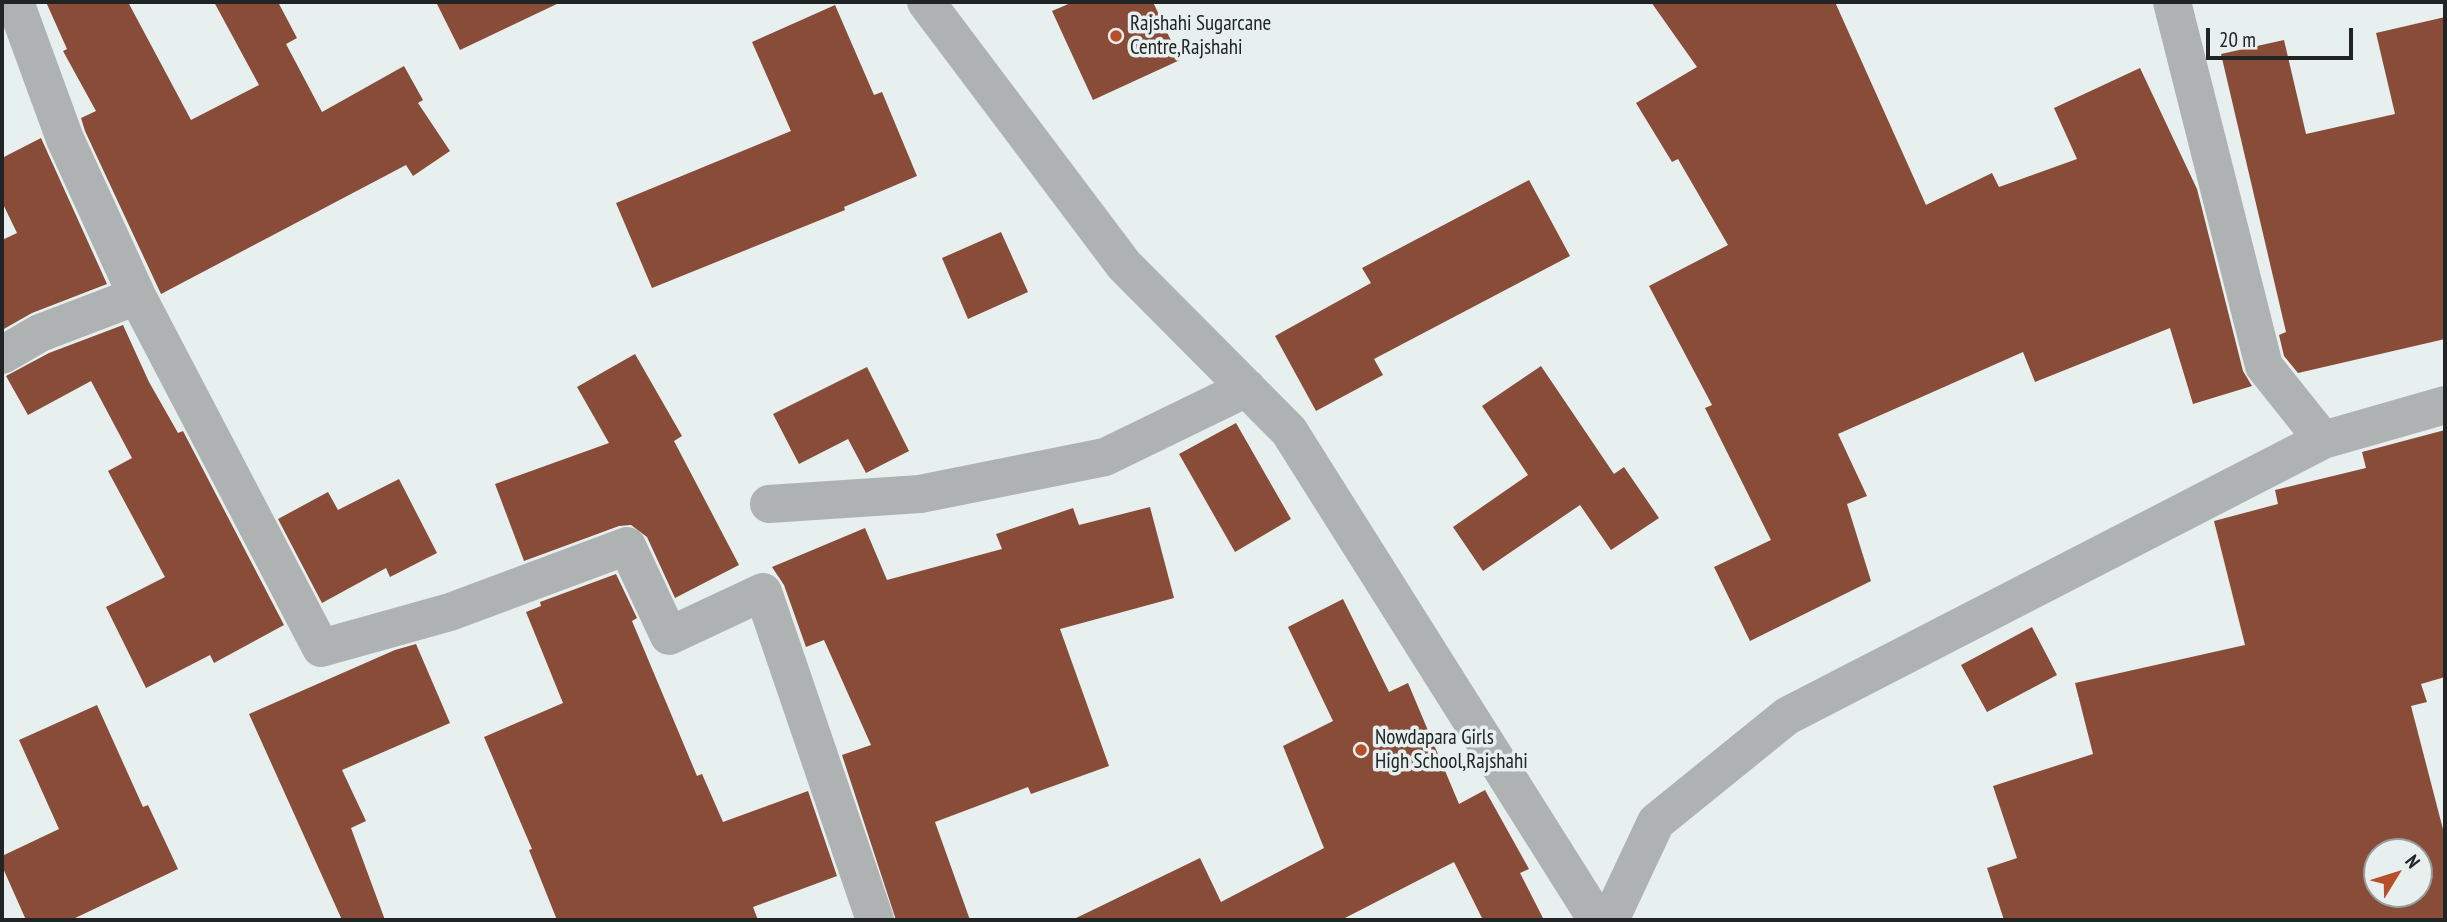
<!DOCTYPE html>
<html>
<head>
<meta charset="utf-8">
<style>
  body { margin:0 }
  #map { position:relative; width:2447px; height:922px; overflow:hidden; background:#e7efef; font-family:"PT Sans Narrow",sans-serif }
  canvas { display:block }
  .frame { position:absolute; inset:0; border:4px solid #212424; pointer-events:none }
  .north { position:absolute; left:2363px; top:838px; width:70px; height:70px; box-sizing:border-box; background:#e7efef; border:2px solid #989e9e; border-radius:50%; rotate:52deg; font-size:19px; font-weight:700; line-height:28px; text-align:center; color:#212424 }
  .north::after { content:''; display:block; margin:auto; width:24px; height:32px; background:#b64f2a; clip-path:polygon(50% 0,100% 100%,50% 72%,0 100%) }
  .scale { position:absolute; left:2206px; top:28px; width:147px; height:32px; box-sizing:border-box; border:4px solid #212424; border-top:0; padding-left:9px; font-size:21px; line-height:24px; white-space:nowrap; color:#212424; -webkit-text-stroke:5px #e7efef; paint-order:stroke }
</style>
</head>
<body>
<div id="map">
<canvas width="2447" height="922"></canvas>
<div class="frame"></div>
<div class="north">N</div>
<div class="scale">20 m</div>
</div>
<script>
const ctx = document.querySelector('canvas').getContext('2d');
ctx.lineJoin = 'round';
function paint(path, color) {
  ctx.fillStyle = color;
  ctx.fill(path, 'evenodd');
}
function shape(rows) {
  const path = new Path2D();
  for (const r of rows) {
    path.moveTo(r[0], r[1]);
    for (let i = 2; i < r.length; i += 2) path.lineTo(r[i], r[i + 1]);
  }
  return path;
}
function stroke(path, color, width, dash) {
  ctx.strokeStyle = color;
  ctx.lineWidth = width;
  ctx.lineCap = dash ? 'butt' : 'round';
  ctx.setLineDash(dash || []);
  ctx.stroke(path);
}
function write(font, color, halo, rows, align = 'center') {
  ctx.font = font + ' "PT Sans Narrow",sans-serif';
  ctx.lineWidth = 7;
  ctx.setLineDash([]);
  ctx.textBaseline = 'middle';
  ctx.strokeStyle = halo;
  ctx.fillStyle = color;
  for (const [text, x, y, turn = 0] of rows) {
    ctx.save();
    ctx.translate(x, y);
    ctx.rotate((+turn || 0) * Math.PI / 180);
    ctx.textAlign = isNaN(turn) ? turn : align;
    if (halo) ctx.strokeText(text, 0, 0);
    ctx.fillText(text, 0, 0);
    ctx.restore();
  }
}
paint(shape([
  [46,2,128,2,191,120,259,85,214,2,278,2,297,38,286,44,322,112,404,66,423,100,418,103,450,151,413,176,406,165,161,294,85,131,81,118,96,111,63,51,67,49],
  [436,2,561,2,460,50],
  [1073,2,1153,2,1180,60,1093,100,1052,11],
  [1651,2,1835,2,1926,205,1992,173,1999,187,2077,159,2054,108,2140,68,2197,189,2243,371,2252,386,2193,404,2170,328,2035,382,2023,352,1838,434,1867,496,1847,504,1871,581,1750,641,1714,567,1771,540,1705,408,1712,405,1649,286,1728,245,1678,159,1672,162,1636,103,1697,67],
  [835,5,874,95,882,92,917,176,844,207,845,210,652,288,616,203,791,131,752,42],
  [2445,17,2445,339,2298,373,2284,356,2279,335,2286,332,2221,54,2284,40,2306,134,2395,114,2376,33],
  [41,138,107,284,32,313,2,330,2,240,17,233,2,202,2,158],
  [1529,180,1570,256,1374,359,1383,375,1316,411,1275,336,1371,283,1362,268],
  [1001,232,1028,292,968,319,942,258],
  [123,325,149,382,178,433,183,431,284,625,214,663,210,655,146,688,106,607,165,577,108,471,132,458,91,381,28,415,6,376,49,353],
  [635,354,682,436,674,441,739,565,675,598,647,537,631,525,619,526,524,561,495,484,609,443,577,387],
  [1541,366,1614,474,1624,467,1659,518,1611,550,1580,505,1483,571,1453,527,1528,475,1482,406],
  [867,367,909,451,866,473,848,439,799,464,773,414],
  [1236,423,1291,519,1235,552,1179,454],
  [2445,430,2445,677,2421,684,2427,702,2411,706,2445,837,2445,920,2004,920,1987,868,2017,858,1993,786,2093,754,2075,683,2245,645,2214,521,2278,504,2275,490,2366,468,2362,452],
  [2377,852,2419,852,2419,894,2377,894],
  [399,479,437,553,390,577,386,568,322,603,278,519,328,492,338,510],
  [1150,507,1174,598,1060,629,1109,766,1031,794,1028,787,935,822,970,920,896,920,842,755,871,745,824,640,806,647,784,585,772,567,865,528,887,580,1002,549,996,534,1073,508,1079,525],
  [616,574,637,618,632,621,697,776,702,774,723,822,808,791,837,876,753,907,758,920,557,920,529,850,532,849,484,737,563,703,526,612,541,606,540,602],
  [1343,599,1389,692,1408,683,1459,804,1485,790,1529,869,1520,873,1544,920,1483,920,1454,862,1341,920,1072,920,1200,858,1221,902,1324,848,1283,746,1333,721,1288,627],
  [2032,627,2057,675,1987,712,1961,665],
  [416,644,450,723,342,770,366,821,351,828,385,920,342,920,249,714,395,650],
  [97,705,143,807,148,805,178,869,71,920,26,920,2,866,2,856,59,829,19,740]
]), '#884c38');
stroke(shape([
  [15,2,65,139,137,296,321,648,450,612,627,546,669,636,763,592,875,920],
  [926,2,1124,265,1289,431,1597,920],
  [2172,2,2264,366,2323,440],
  [2,355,40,333,137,296],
  [769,504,920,494,1105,457,1247,388],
  [1610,920,1656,822,1787,716,2323,440,2445,405]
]), '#aeb2b2', 38);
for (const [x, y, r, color] of [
  [1116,36,7,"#b64f2a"],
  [1361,750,7,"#b64f2a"]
]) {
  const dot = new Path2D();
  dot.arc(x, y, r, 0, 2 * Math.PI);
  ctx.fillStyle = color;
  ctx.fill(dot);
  stroke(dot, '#e7efef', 2.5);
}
write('21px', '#212424', '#e7efef', [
  ["Rajshahi Sugarcane",1130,24],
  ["Centre,Rajshahi",1130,48],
  ["Nowdapara Girls",1375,738],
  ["High School,Rajshahi",1375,762]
], 'left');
</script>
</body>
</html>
